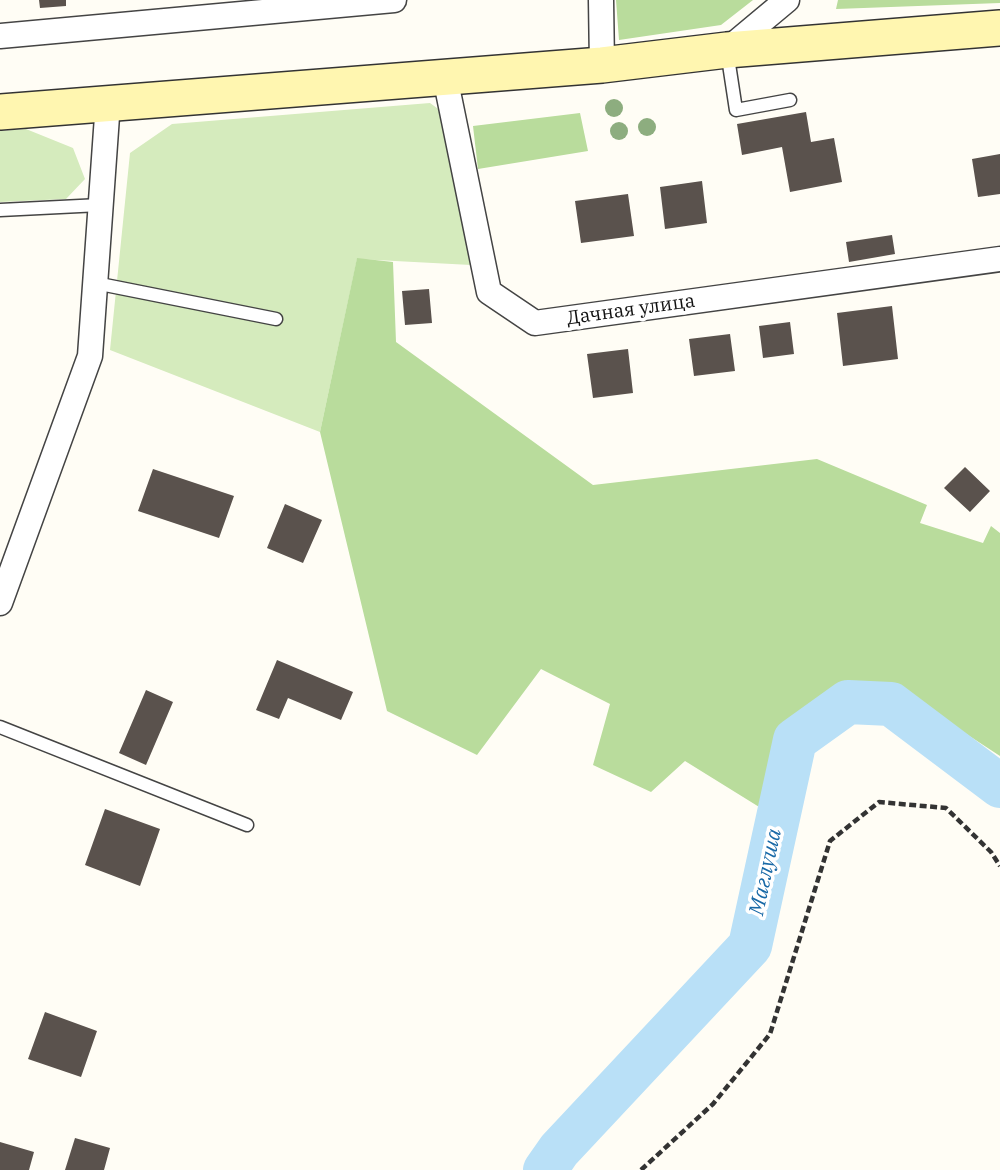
<!DOCTYPE html>
<html>
<head>
<meta charset="utf-8">
<style>
  body { margin:0 }
  canvas { display:block; background:#fffdf5 }
</style>
</head>
<body>
<canvas width="1000" height="1170"></canvas>
<script>
const ctx = document.querySelector('canvas').getContext('2d');
ctx.lineJoin = 'round';
function paint(path, color) {
  ctx.fillStyle = color;
  ctx.fill(path, 'evenodd');
}
function shape(rows) {
  const path = new Path2D();
  for (const r of rows) {
    path.moveTo(r[0], r[1]);
    for (let i = 2; i < r.length; i += 2) path.lineTo(r[i], r[i + 1]);
  }
  return path;
}
function stroke(path, color, width, dash) {
  ctx.strokeStyle = color;
  ctx.lineWidth = width;
  ctx.lineCap = dash ? 'butt' : 'round';
  ctx.setLineDash(dash || []);
  ctx.stroke(path);
}
function write(font, color, halo, rows, align = 'center') {
  ctx.font = font + ' "IBM Plex Serif",serif';
  ctx.lineWidth = 7;
  ctx.setLineDash([]);
  ctx.textBaseline = 'middle';
  ctx.strokeStyle = halo;
  ctx.fillStyle = color;
  for (const [text, x, y, turn = 0] of rows) {
    ctx.save();
    ctx.translate(x, y);
    ctx.rotate((+turn || 0) * Math.PI / 180);
    ctx.textAlign = isNaN(turn) ? turn : align;
    if (halo) ctx.strokeText(text, 0, 0);
    ctx.fillText(text, 0, 0);
    ctx.restore();
  }
}
paint(shape([
  [430,103,441,111,471,265,357,259,320,432,110,350,130,153,172,124],
  [26,129,73,148,85,179,66,199,0,202,0,131]
]), '#d5ebbd');
paint(shape([
  [616,0,753,0,721,25,619,40],
  [838,0,1000,0,1000,3,836,9],
  [580,113,588,151,478,169,473,126],
  [357,258,393,262,396,342,593,485,817,459,927,505,920,523,983,543,991,526,1000,533,1000,756,902,692,845,681,783,731,764,810,685,761,651,792,593,765,610,704,541,669,477,755,387,711,320,432]
]), '#b9dc9c');
stroke(shape([
  [545,1170,559,1150,750,946,795,740,848,702,891,704,1000,786]
]), '#b9e0f7', 44);
paint(shape([
  [39,0,66,0,66,6,40,8],
  [806,112,811,142,834,138,842,182,790,192,782,147,742,155,737,124],
  [1000,154,1000,194,978,197,972,159],
  [702,181,707,223,665,229,660,187],
  [628,194,634,236,581,243,575,201],
  [892,235,895,254,849,262,846,242],
  [429,289,432,323,405,325,402,291],
  [892,306,898,359,843,366,837,313],
  [790,322,794,354,763,358,759,326],
  [730,334,735,371,694,376,689,339],
  [628,349,633,393,593,398,587,354],
  [965,467,990,491,970,512,944,488],
  [153,469,234,496,219,538,138,511],
  [285,504,322,520,303,563,267,548],
  [277,660,353,692,341,720,288,698,279,719,256,710],
  [146,690,173,702,146,765,119,753],
  [105,809,160,829,140,886,85,865],
  [45,1012,97,1031,81,1077,28,1059],
  [75,1138,110,1148,104,1170,65,1170],
  [0,1142,34,1152,29,1170,0,1170]
]), '#5a524d');
const lane = shape([
  [727,51,736,110,790,100],
  [0,210,100,205],
  [95,283,276,319],
  [0,727,247,825]
]);
const street = shape([
  [601,0,602,65],
  [0,36,394,0],
  [727,50,787,0],
  [445,77,489,292,535,323,1000,259],
  [0,603,90,356,108,102]
]);
const secondary = shape([
  [0,112,602,65,727,50,1000,28]
]);
stroke(lane, '#444', 15);
stroke(street, '#444', 27);
stroke(secondary, '#333', 38);
stroke(shape([
  [641,1170,713,1104,770,1034,830,841,879,802,946,808,991,852,1000,866]
]), '#333', 4.5, [7, 3.5]);
stroke(lane, '#fff', 12);
stroke(street, '#fff', 24);
stroke(secondary, '#fff6b0', 35);
ctx.fillStyle = '#8dad7f';
for (const [x, y] of [
  [614,108],
  [647,127],
  [619,131]
]) {
  ctx.beginPath();
  ctx.arc(x, y, 9, 0, 2 * Math.PI);
  ctx.fill();
}
write('19px', '#111', '#fff', [
  ["Дачная улица",631,310,-8]
]);
write('italic 21px', '#1768a6', '#fff', [
  ["Маглуша",766,872,-78]
]);
</script>
</body>
</html>
